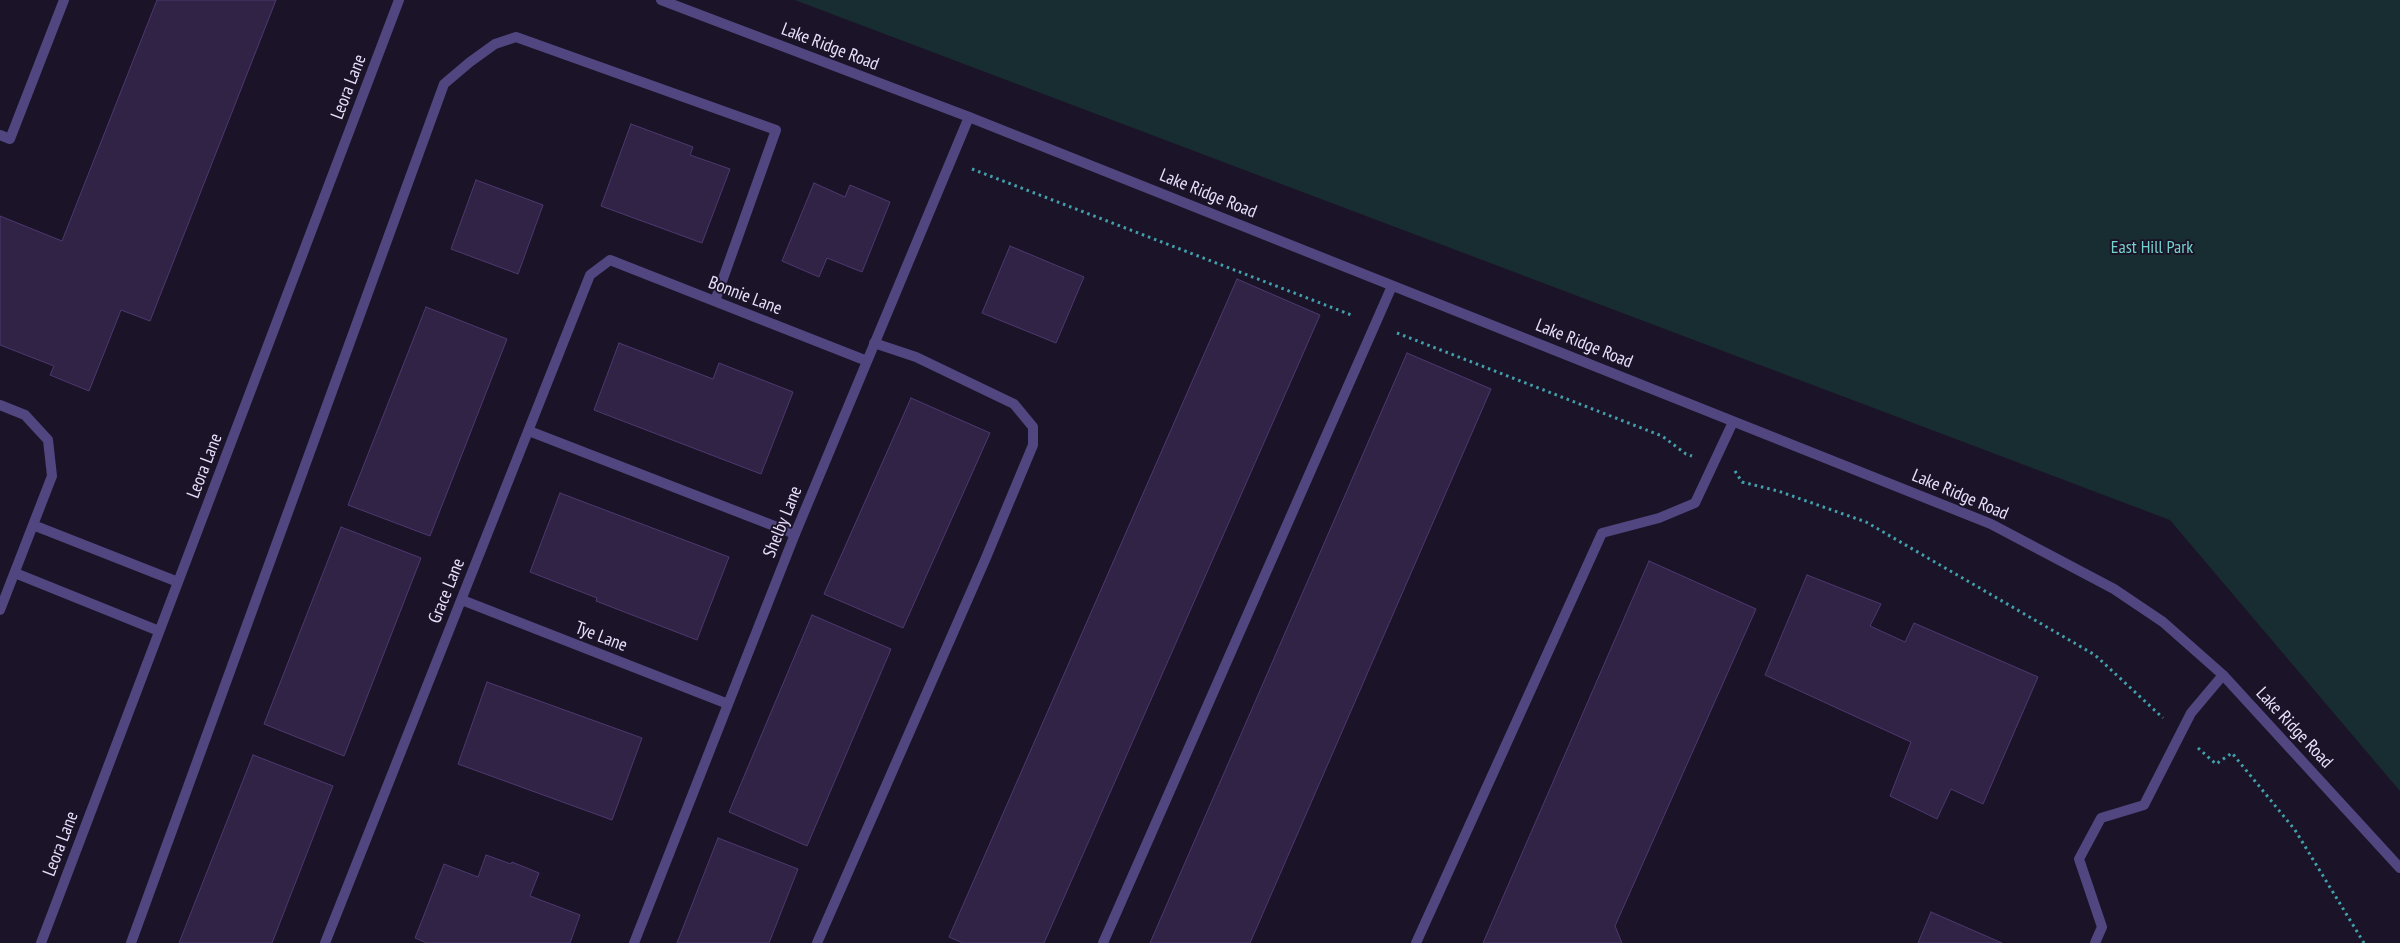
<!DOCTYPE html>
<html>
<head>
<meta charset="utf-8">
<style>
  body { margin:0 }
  canvas { display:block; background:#1b1428 }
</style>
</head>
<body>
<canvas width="2400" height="943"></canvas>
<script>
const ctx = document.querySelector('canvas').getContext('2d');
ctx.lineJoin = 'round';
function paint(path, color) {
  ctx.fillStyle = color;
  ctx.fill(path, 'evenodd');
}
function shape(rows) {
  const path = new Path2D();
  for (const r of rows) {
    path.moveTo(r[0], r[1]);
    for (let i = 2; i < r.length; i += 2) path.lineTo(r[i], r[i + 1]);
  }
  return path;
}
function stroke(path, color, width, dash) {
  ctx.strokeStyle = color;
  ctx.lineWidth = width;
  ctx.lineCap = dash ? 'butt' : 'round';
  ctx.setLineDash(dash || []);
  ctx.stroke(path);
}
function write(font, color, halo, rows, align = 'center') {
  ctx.font = font + ' "PT Sans Narrow",sans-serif';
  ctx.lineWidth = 4;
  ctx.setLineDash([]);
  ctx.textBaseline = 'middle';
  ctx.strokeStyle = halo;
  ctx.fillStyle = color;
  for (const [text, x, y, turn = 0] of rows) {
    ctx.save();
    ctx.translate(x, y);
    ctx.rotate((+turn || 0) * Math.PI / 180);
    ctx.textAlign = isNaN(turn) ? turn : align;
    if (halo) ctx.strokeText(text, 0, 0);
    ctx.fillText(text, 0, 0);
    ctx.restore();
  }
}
paint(shape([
  [795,0,2400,0,2400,791,2170,520]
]), '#182d31');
const building = shape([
  [157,0,276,0,150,321,121,310,89,391,50,375,54,366,0,345,0,216,62,241,157,0],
  [631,124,693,147,690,155,730,169,702,243,601,206,631,124],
  [476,180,543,205,518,274,451,249,476,180],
  [814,183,845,197,850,185,890,202,862,272,827,258,819,277,782,261,814,183],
  [1010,246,1084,277,1056,343,982,313,1010,246],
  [1237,279,1320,315,1044,943,963,943,949,937,1237,279],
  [426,307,507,339,430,536,348,505,426,307],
  [619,343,713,379,719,363,793,392,761,474,594,410,619,343],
  [1407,353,1491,389,1250,943,1150,943,1407,353],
  [911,398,990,433,903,628,824,594,911,398],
  [560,493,729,557,697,640,596,601,597,598,530,572,560,493],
  [341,527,421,558,344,756,264,724,341,527],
  [1649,561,1756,609,1615,926,1622,943,1483,943,1649,561],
  [1807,575,1881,604,1870,626,1905,642,1914,623,2038,677,1983,804,1951,789,1937,819,1890,796,1911,742,1765,675,1807,575],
  [812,615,891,649,807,846,729,812,812,615],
  [487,682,642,738,612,820,458,764,487,682],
  [253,755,333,786,272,943,179,943,253,755],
  [718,838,798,869,769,943,677,943,718,838],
  [486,855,511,864,512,862,539,873,530,896,580,915,570,943,427,943,415,938,444,864,478,877,486,855],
  [1931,912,2002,943,1918,943,1931,912]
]);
paint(building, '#302346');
stroke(building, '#4d386f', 1);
stroke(shape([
  [972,169,1354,316],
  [1397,333,1662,436,1686,454,1692,456],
  [1735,471,1742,482,1778,491,1866,522,2095,655,2163,718],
  [2198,748,2216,764,2232,753,2295,830,2364,943]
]), '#42a0ac', 3, [2.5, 4]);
stroke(shape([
  [0,135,10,139,64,0],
  [0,405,25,415,48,440,52,476,0,610],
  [529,431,795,534],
  [33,525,178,582],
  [15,573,159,631],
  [131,943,444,84,470,62,495,44,516,37,776,130,715,301],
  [817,943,985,560,1033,445,1033,427,1014,404,916,357,874,343],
  [1103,943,1392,286],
  [1416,943,1602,533,1659,518,1695,503,1733,422],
  [2095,943,2102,927,2079,859,2101,818,2144,805,2191,713,2223,675]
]), '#524680', 10);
stroke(shape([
  [462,600,728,704],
  [41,943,399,0],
  [325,943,590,275,610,260,867,361],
  [634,943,795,534,969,117]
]), '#524680', 10);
stroke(shape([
  [661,0,969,117,1991,524,2114,589,2163,622,2223,675,2400,868]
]), '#524680', 10);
write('18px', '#e7dffb', '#1b1428', [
  ["Lake Ridge Road",830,47,21],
  ["Leora Lane",349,87,-69],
  ["Lake Ridge Road",1208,194,22],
  ["Bonnie Lane",745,296,21],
  ["Lake Ridge Road",1584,344,22],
  ["Leora Lane",205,466,-69],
  ["Lake Ridge Road",1960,495,23],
  ["Shelby Lane",783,522,-68],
  ["Grace Lane",447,591,-68],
  ["Tye Lane",601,637,21],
  ["Lake Ridge Road",2294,728,47],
  ["Leora Lane",61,844,-69]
]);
write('18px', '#74d2cb', '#1b1428', [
  ["East Hill Park",2152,248]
]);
</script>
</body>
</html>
